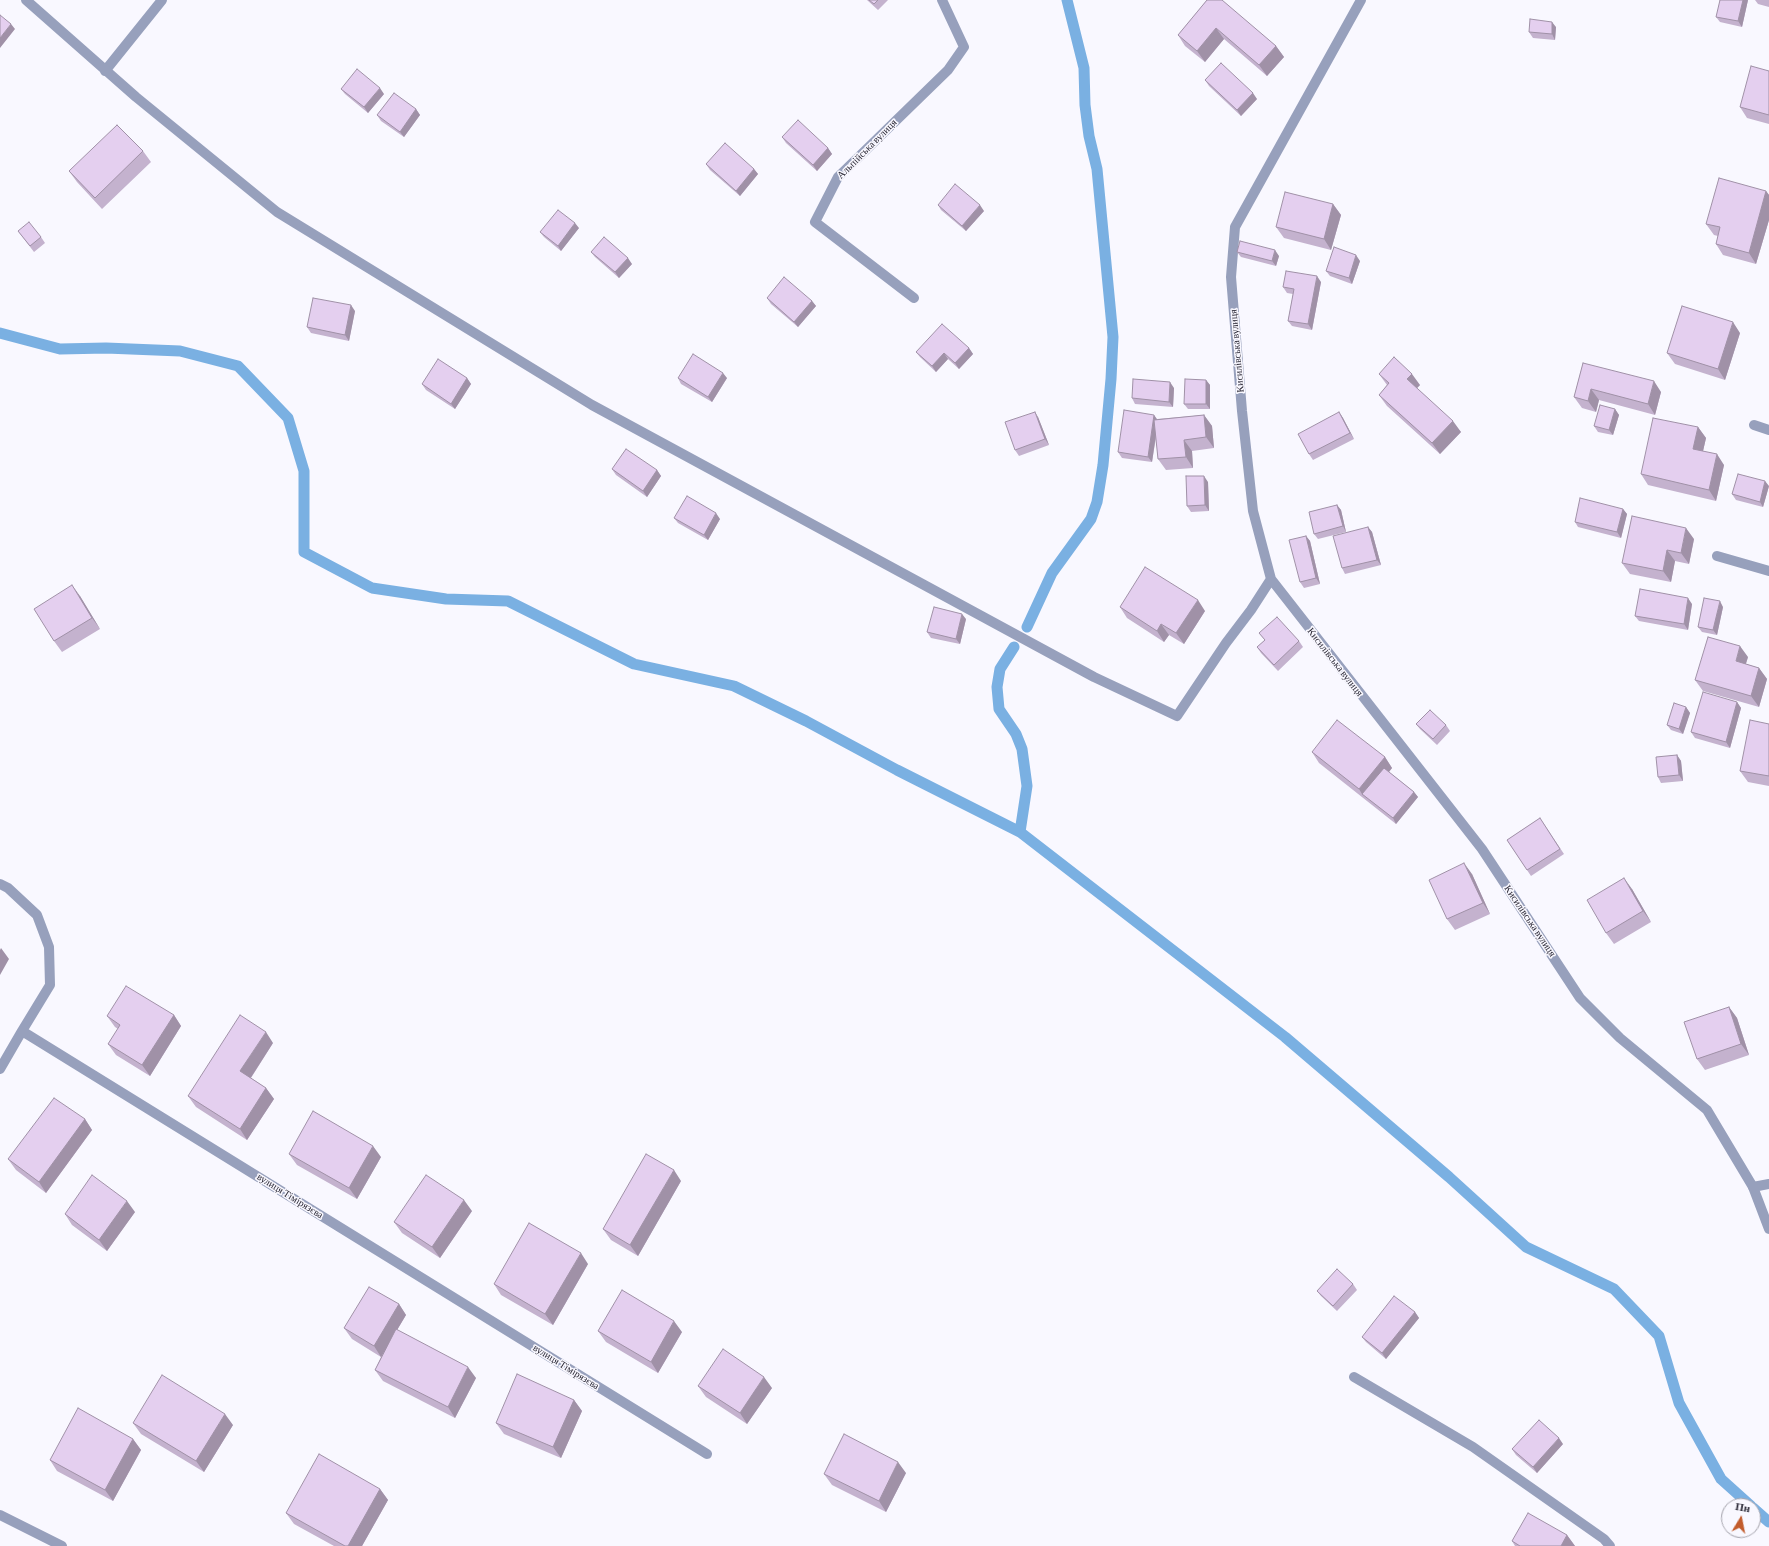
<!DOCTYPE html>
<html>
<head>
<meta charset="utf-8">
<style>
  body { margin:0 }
  #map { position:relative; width:1769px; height:1546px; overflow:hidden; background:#f9f8ff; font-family:"Crimson Pro",serif }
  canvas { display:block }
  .north { position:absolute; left:1721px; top:1498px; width:40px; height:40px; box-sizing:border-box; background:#f9f8ff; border:1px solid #a5a4ad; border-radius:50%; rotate:10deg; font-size:11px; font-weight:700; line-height:16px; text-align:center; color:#282633 }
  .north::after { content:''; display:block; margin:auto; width:14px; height:18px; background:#c25c2c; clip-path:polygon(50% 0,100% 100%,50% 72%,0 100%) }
</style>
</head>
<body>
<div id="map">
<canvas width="1769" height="1546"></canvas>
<div class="north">Пн</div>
</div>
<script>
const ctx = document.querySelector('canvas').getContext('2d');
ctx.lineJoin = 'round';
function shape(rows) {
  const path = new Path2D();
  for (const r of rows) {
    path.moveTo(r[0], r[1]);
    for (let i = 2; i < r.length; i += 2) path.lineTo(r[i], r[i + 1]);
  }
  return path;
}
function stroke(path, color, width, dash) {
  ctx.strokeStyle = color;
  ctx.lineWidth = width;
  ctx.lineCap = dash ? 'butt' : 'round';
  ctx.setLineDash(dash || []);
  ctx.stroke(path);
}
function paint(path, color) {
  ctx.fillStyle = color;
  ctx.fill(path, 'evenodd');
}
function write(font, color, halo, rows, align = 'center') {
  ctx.font = font + ' "Crimson Pro",serif';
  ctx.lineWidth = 3;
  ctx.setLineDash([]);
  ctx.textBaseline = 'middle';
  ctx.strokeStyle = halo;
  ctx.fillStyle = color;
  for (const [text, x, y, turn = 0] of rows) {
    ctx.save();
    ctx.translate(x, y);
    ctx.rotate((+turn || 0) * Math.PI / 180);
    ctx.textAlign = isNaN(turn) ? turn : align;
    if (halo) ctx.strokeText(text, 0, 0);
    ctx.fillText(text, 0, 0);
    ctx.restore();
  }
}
stroke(shape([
  [0,333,60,349,106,348,180,351,238,366,288,418,304,471,304,552,372,588,446,599,508,601,634,664,734,686,806,721,897,770,1020,832,1285,1037,1449,1177,1526,1247,1614,1289,1659,1336,1679,1403,1721,1479,1751,1506],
  [1027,627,1052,573,1091,519,1097,502,1103,465,1111,379,1113,337,1097,169,1089,136,1085,105,1084,68,1067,0],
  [1014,647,1000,669,997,687,999,709,1016,734,1022,749,1027,786,1020,832],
  [1753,1508,1769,1522]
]), '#7ab0e2', 11);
stroke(shape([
  [105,71,162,0],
  [1754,425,1769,430],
  [1717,556,1769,571],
  [1753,1187,1769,1184],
  [1354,1377,1473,1447,1604,1539,1610,1546]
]), '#97a0bc', 10);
stroke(shape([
  [26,0,136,97,277,212,592,405,1094,677,1177,716,1226,643,1251,610,1271,579],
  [1361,0,1235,227,1231,277,1242,411,1253,511,1271,579,1482,849,1580,998,1620,1038,1707,1110,1753,1187,1769,1229],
  [914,298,815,222,838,177,948,70,964,47,942,0],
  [0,884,8,888,37,915,49,947,50,985,22,1031,707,1454],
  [0,1069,22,1031],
  [0,1515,62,1546]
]), '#97a0bc', 10);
paint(shape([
  [867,0,888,0,878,10],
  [1207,0,1276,46,1284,57,1267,76,1224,39,1205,62,1185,46,1178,35],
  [1748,0,1742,27,1720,22,1716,17],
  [1755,0,1769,0,1769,7,1758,4],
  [1556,27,1555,40,1533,38,1529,32],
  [1769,71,1769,124,1747,118,1740,107],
  [1205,80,1257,99,1241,116,1209,86],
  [341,89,384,94,368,113,345,94],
  [416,109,420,115,404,137,381,121,377,115],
  [782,137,828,148,832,154,817,171,786,143],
  [143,151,151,162,102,209,77,182,69,171],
  [706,164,754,169,758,174,740,196,710,170],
  [1766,191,1769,195,1769,220,1756,264,1723,255,1716,244,1718,236,1714,235,1706,224],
  [1333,204,1341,215,1331,250,1284,238,1276,227],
  [938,205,984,211,966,231,941,210],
  [579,228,561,251,544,237,540,232],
  [18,231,41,237,45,243,34,252],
  [591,252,632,264,619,278,595,257],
  [1237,252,1279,256,1276,266,1241,257],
  [1360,261,1352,284,1330,276,1326,271],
  [1321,282,1312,330,1292,326,1288,321,1293,294,1287,293,1283,287],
  [767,298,812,301,816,306,798,327,771,304],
  [355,311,349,341,311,333,307,327],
  [1740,333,1725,380,1675,364,1667,353],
  [969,348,973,354,959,369,948,359,936,372,920,357,916,352],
  [1583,363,1661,392,1655,415,1599,400,1596,412,1582,408,1574,397],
  [1379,374,1420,385,1417,388,1461,432,1440,454,1387,406,1379,395,1387,385],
  [467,378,471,384,455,409,426,390,422,384],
  [678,378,727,378,712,402,681,384],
  [1206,380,1210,385,1210,409,1188,409,1184,404],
  [1174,388,1173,407,1135,404,1132,398],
  [1615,409,1619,415,1613,435,1598,432,1594,426],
  [1339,412,1343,418,1354,439,1313,460,1309,454],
  [1154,415,1157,419,1204,415,1212,426,1214,448,1192,451,1193,468,1166,470,1158,459,1156,437,1152,462,1122,458,1118,452],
  [1038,417,1049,445,1019,456,1015,450],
  [1698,427,1706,438,1703,451,1724,465,1716,501,1648,485,1641,474],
  [612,469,657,470,661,476,647,497,616,475],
  [1208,482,1209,511,1191,512,1187,506],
  [1769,486,1763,507,1736,500,1732,494],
  [1337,505,1341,510,1346,532,1318,539,1314,534],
  [1623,509,1627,514,1621,538,1578,527,1575,522],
  [674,518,720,519,708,540,678,523],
  [1368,527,1372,532,1381,565,1345,574,1342,568],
  [1306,536,1310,541,1320,584,1304,588,1300,582],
  [1694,539,1689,564,1675,561,1671,582,1630,574,1622,563],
  [80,596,100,629,62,652,54,641],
  [1692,604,1688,630,1639,621,1635,616],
  [1120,607,1205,611,1184,644,1169,635,1164,642,1127,618],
  [1723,607,1717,635,1702,632,1698,627],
  [966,619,960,644,931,638,927,632],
  [1259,633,1299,641,1303,647,1278,671,1261,653,1257,647,1265,640],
  [1748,657,1746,664,1759,668,1767,679,1759,707,1703,691,1695,680],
  [1737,702,1741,708,1730,748,1695,738,1691,732],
  [1686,707,1690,713,1683,734,1671,730,1667,725],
  [1416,724,1446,725,1450,731,1437,745,1420,729],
  [1769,724,1769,786,1748,782,1740,771],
  [1312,752,1385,757,1392,768,1389,772,1414,792,1418,797,1396,824,1319,763],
  [1677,755,1681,761,1683,781,1661,783,1658,777],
  [1540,818,1564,854,1531,876,1507,840],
  [1472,874,1490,914,1455,930,1447,919],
  [1632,889,1651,922,1614,944,1606,933],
  [1729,1007,1737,1018,1749,1055,1705,1070,1697,1059],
  [174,1015,181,1026,150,1076,116,1055,108,1044,118,1029,115,1027,107,1016],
  [273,1043,251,1078,266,1088,274,1099,247,1140,196,1107,188,1096],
  [85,1119,92,1130,46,1193,16,1170,8,1159],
  [289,1154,381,1157,357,1199,297,1165],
  [681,1181,638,1256,611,1240,603,1229],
  [472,1211,440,1258,402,1233,394,1222],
  [135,1212,107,1251,72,1225,65,1214],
  [588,1264,553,1325,501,1295,494,1284],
  [1353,1284,1357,1290,1337,1311,1321,1296,1317,1291],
  [399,1304,406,1315,397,1330,476,1378,455,1418,383,1381,375,1370,381,1357,352,1339,344,1328],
  [1415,1312,1419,1318,1386,1359,1366,1342,1362,1337],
  [598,1331,682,1332,658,1373,606,1342],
  [698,1386,772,1388,747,1424,706,1397],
  [574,1400,582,1411,561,1458,504,1434,496,1423],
  [133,1423,233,1425,204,1472,141,1434],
  [133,1439,141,1450,113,1501,57,1471,50,1460],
  [1563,1444,1537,1473,1516,1455,1512,1449],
  [906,1473,886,1512,832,1485,824,1474],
  [380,1489,388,1500,362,1546,334,1546,294,1524,286,1513],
  [1567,1535,1575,1546,1515,1546,1512,1541]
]), '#c4b2ce');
paint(shape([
  [1743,0,1748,0,1742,27,1738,21],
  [1552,22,1556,27,1555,40,1552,34],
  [11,24,15,29,0,48,0,38],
  [1216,28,1224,39,1205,62,1197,51],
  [1276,46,1284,57,1267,76,1259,65],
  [380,88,384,94,368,113,364,107],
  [1253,93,1257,99,1241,116,1237,110],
  [416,109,420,115,404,137,400,132],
  [828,148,832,154,817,171,813,165],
  [754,169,758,174,740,196,736,191],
  [1766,191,1769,195,1769,220,1756,264,1749,253],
  [1333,204,1341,215,1331,250,1324,239],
  [980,205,984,211,966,231,962,226],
  [575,223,579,228,561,251,558,246],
  [1275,250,1279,256,1276,266,1272,261],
  [1356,255,1360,261,1352,284,1349,278],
  [628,258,632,264,619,278,615,272],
  [1317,276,1321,282,1312,330,1308,324],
  [812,301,816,306,798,327,794,322],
  [351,305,355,311,349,341,345,335],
  [1733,322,1740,333,1725,380,1718,369],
  [969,348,973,354,959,369,955,363],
  [944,353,948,359,936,372,932,366],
  [723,373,727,378,712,402,708,397],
  [1412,374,1420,385,1415,390,1407,379],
  [467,378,471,384,455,409,451,404],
  [1206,380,1210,385,1210,409,1206,404],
  [1654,381,1661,392,1655,415,1648,404],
  [1170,382,1174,388,1173,407,1169,402],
  [1591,389,1599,400,1596,412,1588,401],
  [1615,409,1619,415,1613,435,1609,430],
  [1035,412,1038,417,1049,445,1045,439],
  [1339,412,1343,418,1354,439,1350,433],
  [1154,415,1158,421,1152,462,1148,457],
  [1204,415,1212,426,1214,448,1206,437],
  [1453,421,1461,432,1440,454,1432,443],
  [1698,427,1706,438,1701,460,1693,449],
  [1184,440,1192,451,1193,468,1186,457],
  [1717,454,1724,465,1716,501,1709,490],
  [657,470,661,476,647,497,643,491],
  [1204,476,1208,482,1209,511,1205,505],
  [1765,481,1769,486,1763,507,1760,502],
  [1337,505,1341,510,1346,532,1343,526],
  [1623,509,1627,514,1621,538,1617,532],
  [716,513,720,519,708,540,704,535],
  [1368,527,1372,532,1381,565,1377,560],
  [1686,528,1694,539,1689,564,1681,553],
  [1306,536,1310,541,1320,584,1316,578],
  [1667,550,1675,561,1671,582,1663,571],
  [72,585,80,596,100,629,92,618],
  [1688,598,1692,604,1688,630,1684,624],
  [1198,600,1205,611,1184,644,1176,633],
  [1720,601,1723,607,1717,635,1713,630],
  [962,614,966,619,960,644,956,639],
  [1161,624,1169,635,1164,642,1157,631],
  [1740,646,1748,657,1743,672,1736,661],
  [1759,668,1767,679,1759,707,1751,696],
  [1737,702,1741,708,1730,748,1726,742],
  [1686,707,1690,713,1683,734,1679,729],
  [1677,755,1681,761,1683,781,1679,775],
  [1385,757,1392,768,1368,798,1362,794,1359,789],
  [1414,792,1418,797,1396,824,1393,818],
  [1464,863,1472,874,1490,914,1483,903],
  [1624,878,1632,889,1651,922,1643,911],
  [1,948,9,959,0,975,0,950],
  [1729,1007,1737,1018,1749,1055,1741,1044],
  [174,1015,181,1026,150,1076,142,1065],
  [266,1032,273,1043,248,1082,240,1071],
  [266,1088,274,1099,247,1140,240,1129],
  [85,1119,92,1130,46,1193,39,1182],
  [373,1146,381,1157,357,1199,349,1188],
  [674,1170,681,1181,638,1256,630,1245],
  [464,1200,472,1211,440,1258,432,1247],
  [127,1201,135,1212,107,1251,99,1240],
  [581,1253,588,1264,553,1325,545,1314],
  [399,1304,406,1315,381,1357,374,1346],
  [1415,1312,1419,1318,1386,1359,1382,1353],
  [674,1321,682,1332,658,1373,651,1362],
  [468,1367,476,1378,455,1418,448,1407],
  [764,1377,772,1388,747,1424,740,1413],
  [574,1400,582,1411,561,1458,553,1447],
  [225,1414,233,1425,204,1472,196,1461],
  [1559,1438,1563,1444,1537,1473,1533,1467],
  [133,1439,141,1450,113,1501,105,1490],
  [898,1462,906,1473,886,1512,879,1501],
  [380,1489,388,1500,362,1546,348,1546],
  [1567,1535,1575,1546,1561,1546]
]), '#a091a7');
const building = shape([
  [869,0,878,0,874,4,869,0],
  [1207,0,1222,0,1276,46,1259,65,1216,28,1197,51,1178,35,1207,0],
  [1720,0,1743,0,1738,21,1716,17,1720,0],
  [0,15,11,24,0,38,0,15],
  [1530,19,1552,22,1552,34,1529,32,1530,19],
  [1221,63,1253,93,1237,110,1205,80,1221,63],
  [1751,66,1769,71,1769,115,1740,107,1751,66],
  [357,69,380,88,364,107,341,89,357,69],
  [394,93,416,109,400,132,377,115,394,93],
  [798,120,828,148,813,165,782,137,798,120],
  [117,125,143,151,95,198,69,171,117,125],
  [725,143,754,169,736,191,706,164,725,143],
  [1719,178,1766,191,1749,253,1716,244,1720,227,1706,224,1719,178],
  [955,184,980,205,962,226,938,205,955,184],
  [1285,192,1333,204,1324,239,1276,227,1285,192],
  [558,210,575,223,558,246,540,232,558,210],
  [29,222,41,237,30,246,18,231,29,222],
  [604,237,628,258,615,272,591,252,604,237],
  [1240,241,1275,250,1272,261,1237,252,1240,241],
  [1334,247,1356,255,1349,278,1326,271,1334,247],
  [1286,271,1317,276,1308,324,1288,321,1294,289,1283,287,1286,271],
  [784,277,812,301,794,322,767,298,784,277],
  [313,298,351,305,345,335,307,327,313,298],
  [1682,306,1733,322,1718,369,1667,353,1682,306],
  [942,324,969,348,955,363,944,353,932,366,916,352,942,324],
  [693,354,723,373,708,397,678,378,693,354],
  [1394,357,1412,374,1407,379,1453,421,1432,443,1379,395,1389,383,1379,374,1394,357],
  [438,359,467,378,451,404,422,384,438,359],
  [1583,363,1654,381,1648,404,1591,389,1588,401,1574,397,1583,363],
  [1133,379,1170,382,1169,402,1132,398,1133,379],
  [1185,379,1206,380,1206,404,1184,404,1185,379],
  [1600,405,1615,409,1609,430,1594,426,1600,405],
  [1124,410,1154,415,1148,457,1118,452,1124,410],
  [1035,412,1045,439,1015,450,1005,422,1035,412],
  [1339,412,1350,433,1309,454,1298,434,1339,412],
  [1204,415,1206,437,1184,440,1186,457,1158,459,1154,420,1204,415],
  [1653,418,1698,427,1693,449,1717,454,1709,490,1641,474,1653,418],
  [626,449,657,470,643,491,612,469,626,449],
  [1738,474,1765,481,1760,502,1732,494,1738,474],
  [1186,476,1204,476,1205,505,1187,506,1186,476],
  [687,496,716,513,704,535,674,518,687,496],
  [1580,498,1623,509,1617,532,1575,522,1580,498],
  [1337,505,1343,526,1314,534,1309,512,1337,505],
  [1632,516,1686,528,1681,553,1667,550,1663,571,1622,563,1632,516],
  [1368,527,1377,560,1342,568,1333,536,1368,527],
  [1306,536,1316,578,1300,582,1289,540,1306,536],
  [1145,567,1198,600,1176,633,1161,624,1157,631,1120,607,1145,567],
  [72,585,92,618,54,641,34,609,72,585],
  [1640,589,1688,598,1684,624,1635,616,1640,589],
  [1704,598,1720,601,1713,630,1698,627,1704,598],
  [934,607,962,614,956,639,927,632,934,607],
  [1277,617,1299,641,1274,665,1257,647,1265,640,1259,633,1277,617],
  [1708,637,1740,646,1736,661,1759,668,1751,696,1695,680,1708,637],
  [1703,692,1737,702,1726,742,1691,732,1703,692],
  [1674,703,1686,707,1679,729,1667,725,1674,703],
  [1430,710,1446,725,1433,739,1416,724,1430,710],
  [1337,720,1385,757,1359,789,1312,752,1337,720],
  [1750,720,1769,724,1769,776,1740,771,1750,720],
  [1677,755,1679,775,1658,777,1656,757,1677,755],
  [1384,768,1414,792,1393,818,1362,794,1384,768],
  [1540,818,1560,849,1527,870,1507,840,1540,818],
  [1464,863,1483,903,1447,919,1429,880,1464,863],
  [1624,878,1643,911,1606,933,1587,900,1624,878],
  [126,986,174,1015,142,1065,108,1044,120,1025,107,1016,126,986],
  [1729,1007,1741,1044,1697,1059,1684,1022,1729,1007],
  [240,1015,266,1032,240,1071,266,1088,240,1129,188,1096,240,1015],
  [54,1098,85,1119,39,1182,8,1159,54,1098],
  [313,1111,373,1146,349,1188,289,1154,313,1111],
  [646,1154,674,1170,630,1245,603,1229,646,1154],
  [92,1175,127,1201,99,1240,65,1214,92,1175],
  [426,1175,464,1200,432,1247,394,1222,426,1175],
  [529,1223,581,1253,545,1314,494,1284,529,1223],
  [1337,1269,1353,1284,1333,1306,1317,1291,1337,1269],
  [369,1287,399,1304,374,1346,344,1328,369,1287],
  [622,1290,674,1321,651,1362,598,1331,622,1290],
  [1394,1296,1415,1312,1382,1353,1362,1337,1394,1296],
  [396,1329,468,1367,448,1407,375,1370,396,1329],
  [723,1349,764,1377,740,1413,698,1386,723,1349],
  [517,1374,574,1400,553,1447,496,1423,517,1374],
  [162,1375,225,1414,196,1461,133,1423,162,1375],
  [78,1408,133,1439,105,1490,50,1460,78,1408],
  [1539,1420,1559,1438,1533,1467,1512,1449,1539,1420],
  [844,1434,898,1462,879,1501,824,1474,844,1434],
  [319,1454,380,1489,348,1546,345,1546,286,1513,319,1454],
  [1528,1513,1567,1535,1561,1546,1520,1546,1512,1541,1528,1513]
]);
paint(building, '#e4cfef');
stroke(building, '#a091a7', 1);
write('10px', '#282633', '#f9f8ff', [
  ["Альпійська вулиця",867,149,-45],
  ["Кисилівська вулиця",1237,351,-95],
  ["Кисилівська вулиця",1335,662,52],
  ["Кисилівська вулиця",1530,921,56],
  ["вулиця Тімірязєва",290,1196,32],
  ["вулиця Тімірязєва",566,1367,32]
]);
</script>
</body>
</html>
